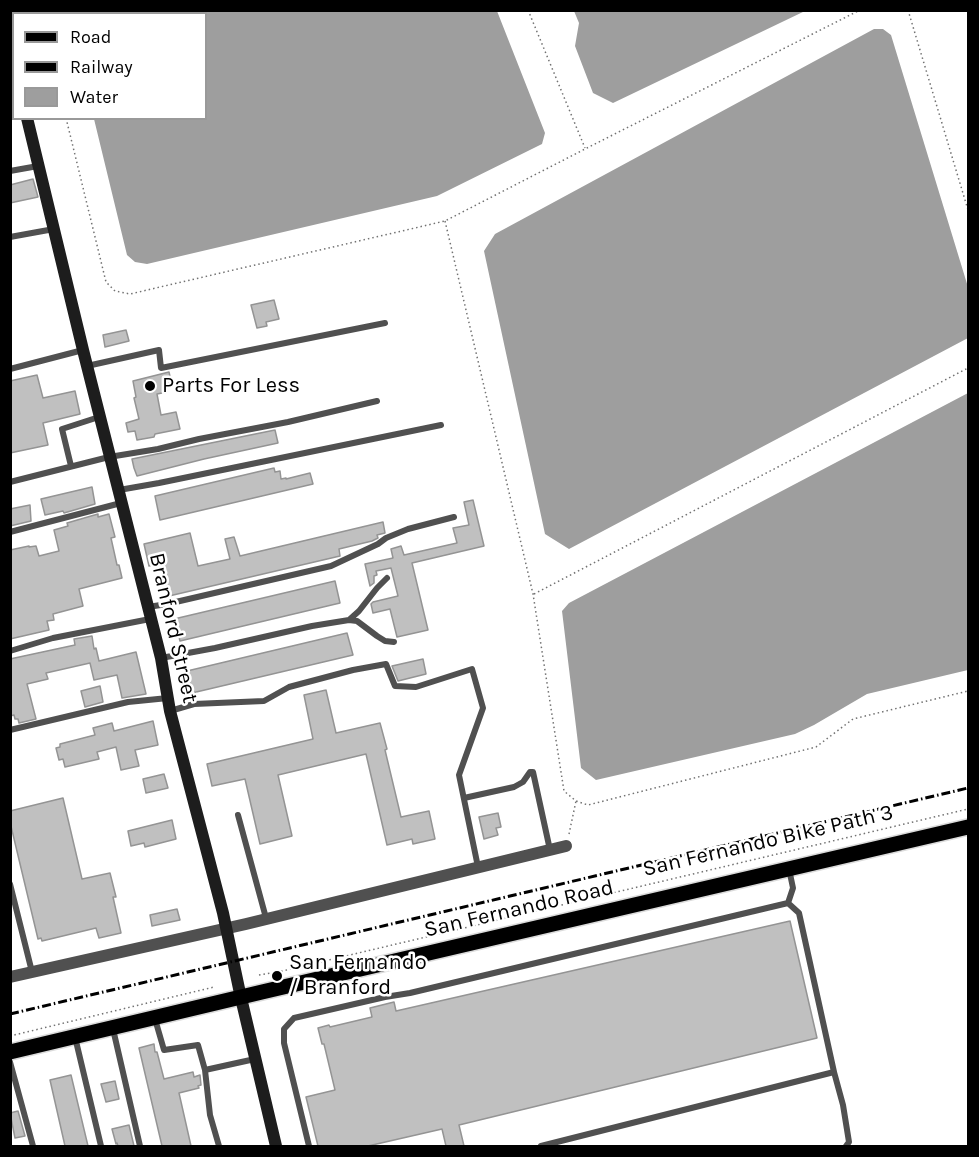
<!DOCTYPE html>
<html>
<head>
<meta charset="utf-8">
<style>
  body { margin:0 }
  #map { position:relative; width:979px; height:1157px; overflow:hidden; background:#fff; font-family:Karla,sans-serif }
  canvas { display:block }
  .frame { position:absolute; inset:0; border:12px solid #000; pointer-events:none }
  .legend { position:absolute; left:12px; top:12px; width:195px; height:108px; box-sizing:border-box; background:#fff; border:2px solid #999; margin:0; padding:8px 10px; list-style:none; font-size:18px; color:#000 }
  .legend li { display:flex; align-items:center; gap:12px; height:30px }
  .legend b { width:30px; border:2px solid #999 }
</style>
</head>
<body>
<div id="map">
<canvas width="979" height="1157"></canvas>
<div class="frame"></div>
<ul class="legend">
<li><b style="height:8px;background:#000"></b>Road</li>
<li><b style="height:8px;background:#000"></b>Railway</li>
<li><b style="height:16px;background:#9e9e9e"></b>Water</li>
</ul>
</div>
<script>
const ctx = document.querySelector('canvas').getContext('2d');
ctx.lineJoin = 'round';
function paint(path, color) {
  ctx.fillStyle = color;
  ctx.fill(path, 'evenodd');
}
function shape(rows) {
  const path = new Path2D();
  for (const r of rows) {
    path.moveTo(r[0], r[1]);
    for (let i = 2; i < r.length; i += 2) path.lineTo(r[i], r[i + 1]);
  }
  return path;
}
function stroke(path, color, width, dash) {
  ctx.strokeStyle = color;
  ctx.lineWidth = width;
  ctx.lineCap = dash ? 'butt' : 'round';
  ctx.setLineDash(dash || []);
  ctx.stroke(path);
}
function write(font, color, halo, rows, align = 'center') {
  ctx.font = font + ' Karla,sans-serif';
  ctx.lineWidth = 5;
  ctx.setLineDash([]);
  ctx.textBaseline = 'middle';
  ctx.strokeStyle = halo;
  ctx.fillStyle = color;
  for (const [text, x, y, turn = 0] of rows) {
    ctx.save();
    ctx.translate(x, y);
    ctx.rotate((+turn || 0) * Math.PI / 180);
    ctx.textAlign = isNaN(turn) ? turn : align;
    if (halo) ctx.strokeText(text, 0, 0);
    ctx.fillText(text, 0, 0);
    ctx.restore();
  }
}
paint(shape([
  [68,11,497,11,545,133,542,144,437,196,147,264,135,262,127,255,94,119,206,118,206,14,69,14],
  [574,11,805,11,613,103,593,93,575,46,579,23],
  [874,29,883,29,891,35,968,287,968,338,569,549,545,534,484,251,495,234],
  [968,393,968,670,867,694,814,725,795,734,596,780,581,768,562,611,569,603]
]), '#9e9e9e');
const building = shape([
  [33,179,38,197,10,203,10,185,33,179],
  [274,300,279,319,266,322,267,326,257,328,251,305,274,300],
  [126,330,129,341,105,347,103,335,126,330],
  [169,372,171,381,165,383,167,392,157,394,161,415,176,412,180,429,155,434,154,437,137,440,135,431,128,432,126,423,139,419,134,398,136,397,133,381,169,372],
  [37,375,43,398,75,391,80,414,43,423,48,445,10,453,10,381,37,375],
  [275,430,278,443,204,459,137,476,134,468,132,459,275,430],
  [274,468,275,472,280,471,281,479,286,478,286,479,310,473,313,484,160,520,155,496,274,468],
  [92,487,95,504,64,513,63,511,45,515,41,499,92,487],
  [473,500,484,546,412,563,428,630,397,637,390,609,373,613,371,604,373,602,398,596,391,568,376,571,377,575,374,576,374,583,370,586,365,564,393,558,391,549,401,546,404,555,457,543,453,528,469,525,464,502,473,500],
  [30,505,31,521,10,526,10,509,30,505],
  [98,514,98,517,109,514,115,537,111,538,117,565,119,565,122,578,79,589,83,606,53,614,54,620,47,621,49,630,10,639,10,550,29,546,29,547,36,546,39,556,59,551,54,530,68,526,67,523,98,514],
  [383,522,385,533,377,535,378,538,372,541,339,549,340,556,169,596,161,563,149,566,144,544,190,533,198,566,230,559,225,539,234,537,240,556,383,522],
  [335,581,340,603,180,641,174,619,335,581],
  [347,633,353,655,192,693,187,671,347,633],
  [92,636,94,649,96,648,99,661,136,652,146,694,122,698,117,675,94,680,90,663,46,673,48,679,27,684,36,719,19,723,18,719,15,719,14,715,10,716,10,659,75,645,74,639,92,636],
  [423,659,426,674,398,681,392,666,423,659],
  [100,686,103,702,85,707,81,691,100,686],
  [326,690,336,733,380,723,387,749,385,750,401,817,429,811,435,839,413,844,412,839,387,845,366,754,278,775,292,836,260,844,245,779,212,786,207,764,313,739,304,695,326,690],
  [153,721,158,745,135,750,139,766,121,770,116,747,97,752,99,759,65,767,63,759,59,760,56,748,60,747,60,744,95,735,93,728,112,723,114,731,153,721],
  [164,774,168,788,146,793,143,779,164,774],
  [63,798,82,879,110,873,116,897,113,897,121,933,99,938,96,928,42,941,41,938,38,939,10,822,10,811,63,798],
  [498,813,501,827,496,828,498,835,484,839,479,817,498,813],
  [172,820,176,839,145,847,144,843,131,846,128,831,172,820],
  [177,909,180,920,152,926,150,915,177,909],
  [790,921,817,1038,459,1125,464,1146,446,1146,442,1129,368,1146,318,1146,306,1097,335,1090,324,1044,322,1044,318,1028,329,1025,330,1027,372,1017,370,1008,394,1002,396,1011,790,921],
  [154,1044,155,1052,157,1052,164,1079,193,1072,194,1077,200,1075,201,1085,198,1086,199,1088,179,1093,191,1146,162,1146,139,1048,154,1044],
  [71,1075,88,1146,65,1146,50,1080,71,1075],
  [115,1081,119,1099,106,1102,101,1084,115,1081],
  [18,1111,25,1136,15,1138,10,1113,18,1111],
  [129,1125,134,1146,118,1146,117,1143,116,1144,112,1129,129,1125]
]);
paint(building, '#c0c0c0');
stroke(building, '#949494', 1.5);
const primary = shape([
  [10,1052,262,992,968,827]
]);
stroke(primary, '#dbdbdb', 18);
stroke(shape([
  [39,10,40,14],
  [528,10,585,148],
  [908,10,968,210],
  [66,118,106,282,115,291,130,294,445,221,585,149,860,10],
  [445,221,533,594,564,791,576,801,588,805,816,747,853,719,968,691],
  [534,594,968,368],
  [569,834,576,801],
  [259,975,278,972,968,809],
  [10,1036,214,987]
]), '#727272', 1.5, [1.5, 3]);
stroke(shape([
  [10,100,14,99],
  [10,171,38,166],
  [10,237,54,229],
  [87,366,159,350,161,368,385,323],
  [10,369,83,350],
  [71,466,62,429,99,417],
  [10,482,109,457,158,449,199,439,288,422,377,401],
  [119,490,159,483,441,425],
  [10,532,121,503],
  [148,607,167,604,331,566,378,544,386,538,408,529,454,517],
  [349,620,359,611,377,588,387,578],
  [10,651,53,638,150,619],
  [161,658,215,648,312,626,349,620,357,621,377,636,385,641,394,642],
  [170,711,194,704,264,701,289,687,353,670,386,664,395,686,416,687,472,669,483,708,459,775,478,867],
  [10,730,128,702,168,698],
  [464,798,514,787,523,782,530,772,533,772,550,850],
  [238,815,266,918],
  [10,884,32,972],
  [788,903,793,888,789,869],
  [155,1019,164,1050,198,1045,205,1070],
  [113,1029,140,1146],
  [75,1037,101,1146],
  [10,1062,33,1146],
  [834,1072,843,1105,849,1142,846,1146],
  [219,1146,210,1115,205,1070,255,1059],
  [309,1146,284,1043,284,1029,294,1018,385,997,410,993,788,903,799,913,834,1072,541,1146]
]), '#505050', 6);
stroke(shape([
  [10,977,246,924,566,846]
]), '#505050', 12);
stroke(shape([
  [10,49,14,62],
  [27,118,83,350,161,658,170,711,223,913,241,998,276,1146]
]), '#1d1d1d', 12);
stroke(primary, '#000', 15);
stroke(shape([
  [10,1014,968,788]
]), '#000', 3, [9, 3, 1.5, 3]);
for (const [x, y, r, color] of [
  [150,386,6,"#000"],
  [277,976,6,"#000"]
]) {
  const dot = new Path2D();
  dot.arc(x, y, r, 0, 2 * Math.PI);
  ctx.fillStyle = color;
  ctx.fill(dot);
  stroke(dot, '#fff', 2);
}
write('22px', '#000', '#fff', [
  ["Parts For Less",162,386],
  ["San Fernando",289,963],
  ["/ Branford",289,988]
], 'left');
write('22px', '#000', '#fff', [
  ["Branford Street",173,628,77],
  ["San Fernando Bike Path 3",768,841,-13],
  ["San Fernando Road",519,909,-13]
]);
</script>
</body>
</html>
